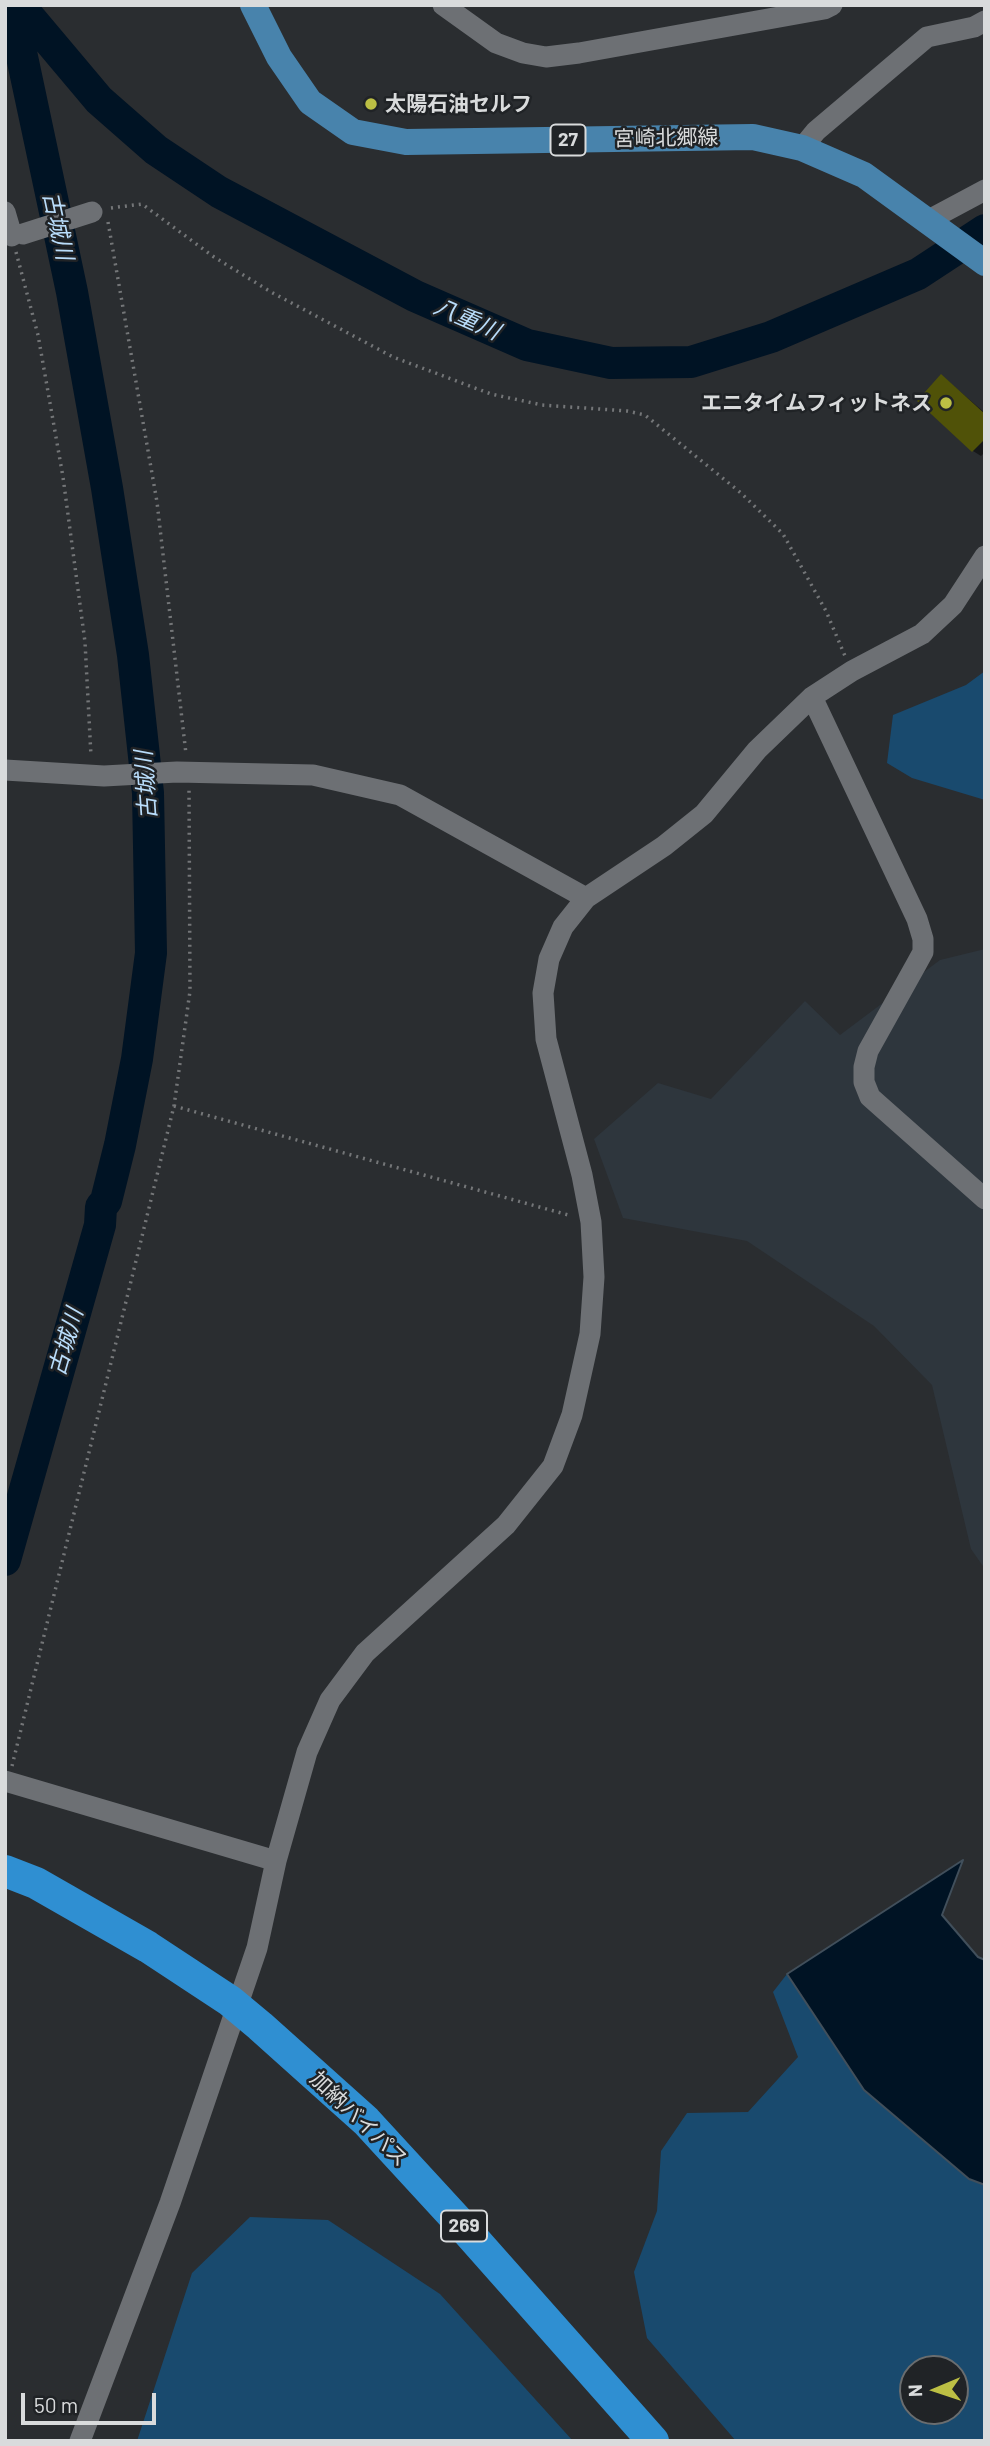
<!DOCTYPE html>
<html>
<head>
<meta charset="utf-8">
<style>
  body { margin:0 }
  #map { position:relative; width:990px; height:2446px; overflow:hidden; background:#2a2d30; font-family:Barlow,sans-serif }
  canvas { display:block }
  .frame { position:absolute; inset:0; border:7px solid #d9dbdc; pointer-events:none }
  .north { position:absolute; left:899px; top:2355px; width:70px; height:70px; box-sizing:border-box; background:#202326; border:2px solid #6a6d6f; border-radius:50%; rotate:268deg; font-size:19px; font-weight:700; line-height:28px; text-align:center; color:#d9dbdc }
  .north::after { content:''; display:block; margin:auto; width:24px; height:32px; background:#bcbf44; clip-path:polygon(50% 0,100% 100%,50% 72%,0 100%) }
  .scale { position:absolute; left:21px; top:2393px; width:135px; height:32px; box-sizing:border-box; border:4px solid #d9dbdc; border-top:0; padding-left:9px; font-size:21px; line-height:24px; white-space:nowrap; color:#d9dbdc; -webkit-text-stroke:5px #202326; paint-order:stroke }
</style>
</head>
<body>
<div id="map">
<canvas width="990" height="2446"></canvas>
<div class="frame"></div>
<div class="north">N</div>
<div class="scale">50 m</div>
</div>
<script>
const ctx = document.querySelector('canvas').getContext('2d');
ctx.lineJoin = 'round';
function paint(path, color) {
  ctx.fillStyle = color;
  ctx.fill(path, 'evenodd');
}
function shape(rows) {
  const path = new Path2D();
  for (const r of rows) {
    path.moveTo(r[0], r[1]);
    for (let i = 2; i < r.length; i += 2) path.lineTo(r[i], r[i + 1]);
  }
  return path;
}
function stroke(path, color, width, dash) {
  ctx.strokeStyle = color;
  ctx.lineWidth = width;
  ctx.lineCap = dash ? 'butt' : 'round';
  ctx.setLineDash(dash || []);
  ctx.stroke(path);
}
function write(font, color, halo, rows, align = 'center') {
  ctx.font = font + ' Barlow,"Noto Sans JP",sans-serif';
  ctx.lineWidth = 5;
  ctx.setLineDash([]);
  ctx.textBaseline = 'middle';
  ctx.strokeStyle = halo;
  ctx.fillStyle = color;
  for (const [text, x, y, turn = 0] of rows) {
    ctx.save();
    ctx.translate(x, y);
    ctx.rotate((+turn || 0) * Math.PI / 180);
    ctx.textAlign = isNaN(turn) ? turn : align;
    if (halo) ctx.strokeText(text, 0, 0);
    ctx.fillText(text, 0, 0);
    ctx.restore();
  }
}
paint(shape([
  [985,949,985,1569,971,1549,932,1385,874,1326,747,1241,623,1218,594,1139,658,1083,711,1099,805,1001,840,1035,940,960]
]), '#2e363d');
paint(shape([
  [985,671,985,800,912,778,887,763,893,715,966,685],
  [787,1974,864,2090,969,2179,985,2185,985,2441,736,2441,647,2338,634,2272,657,2211,661,2151,687,2113,748,2112,798,2057,773,1992],
  [913,2369,955,2369,955,2411,913,2411],
  [250,2217,328,2220,440,2294,573,2441,137,2441,192,2273]
]), '#194a6e');
const water = shape([
  [963,1860,942,1915,978,1957,985,1960,985,2185,969,2179,864,2090,787,1974,963,1860]
]);
paint(water, '#001324');
stroke(water, '#414f5b', 2);
paint(shape([
  [942,376,985,413,985,452,981,456,973,451,919,401]
]), '#0007');
stroke(shape([
  [19,5,99,100,156,150,219,192,415,296,527,345,611,363,691,362,771,337,918,274,985,230],
  [5,1560,100,1225,101,1207,106,1201,120,1145,137,1059,151,953,148,793,133,655,107,488,72,292,11,5]
]), '#001324', 32);
paint(shape([
  [941,374,985,414,985,439,972,452,917,401]
]), '#505208');
stroke(shape([
  [111,208,142,204,214,257,271,292,393,357,491,394,542,405,627,411,645,415,741,493,783,534,826,611,845,656],
  [108,222,157,502,186,754],
  [16,252,38,335,63,477,85,642,91,756],
  [174,1106,572,1216],
  [12,1766,174,1106,190,991,189,789]
]), '#747678', 3.5, [2, 5]);
stroke(shape([
  [443,5,496,43,523,53,546,57,579,53,824,9,832,5],
  [802,148,816,131,927,37,974,27,985,21],
  [5,212,12,236],
  [927,221,985,190],
  [23,234,92,212],
  [812,697,917,919,923,939,923,952,917,963,868,1051,864,1067,864,1082,870,1097,985,1199],
  [5,770,104,776,177,772,313,775,400,795,586,898],
  [5,1781,276,1861],
  [80,2441,170,2203,257,1948,276,1861,307,1752,330,1700,365,1653,506,1525,553,1466,572,1415,590,1334,594,1277,591,1222,582,1175,546,1039,543,993,549,959,563,927,586,898,664,846,704,814,757,750,812,697,852,671,922,634,953,605,985,556]
]), '#6d7074', 21);
stroke(shape([
  [253,5,279,57,310,102,353,132,406,142,753,137,802,148,864,175,985,263]
]), '#4883ac', 26);
stroke(shape([
  [5,1871,36,1883,148,1947,230,2001,260,2026,366,2121,458,2221,653,2441]
]), '#2f8fd2', 32);
for (const [x, y, r, color] of [
  [371,104,7,"#bcbf44"],
  [946,403,7,"#bcbf44"]
]) {
  const dot = new Path2D();
  dot.arc(x, y, r, 0, 2 * Math.PI);
  ctx.fillStyle = color;
  ctx.fill(dot);
  stroke(dot, '#202326', 2.5);
}
for (const [x, y, w] of [
  [568,140,35],
  [464,2226,46]
]) {
  const box = new Path2D();
  box.roundRect(x - w / 2, y - 15.5, w, 31, 5);
  ctx.fillStyle = '#202326';
  ctx.fill(box);
  stroke(box, '#d9dbdc', 2);
}
write('bold 19px', '#d9dbdc', null, [
  ["27",568,140],
  ["269",464,2226]
]);
write('bold 21px', '#d9dbdc', '#202326', [
  ["太陽石油セルフ",385,104],
  ["エニタイムフィットネス",932,403,"right"]
], 'left');
write('21px', '#d9dbdc', '#202326', [
  ["宮崎北郷線",666,138,-1],
  ["加納バイパス",359,2119,44]
]);
write('italic 23px', '#b9ddfb', '#202326', [
  ["古城川",58,226,78],
  ["八重川",467,319,24],
  ["古城川",146,785,-94],
  ["古城川",66,1342,-74]
]);
</script>
</body>
</html>
